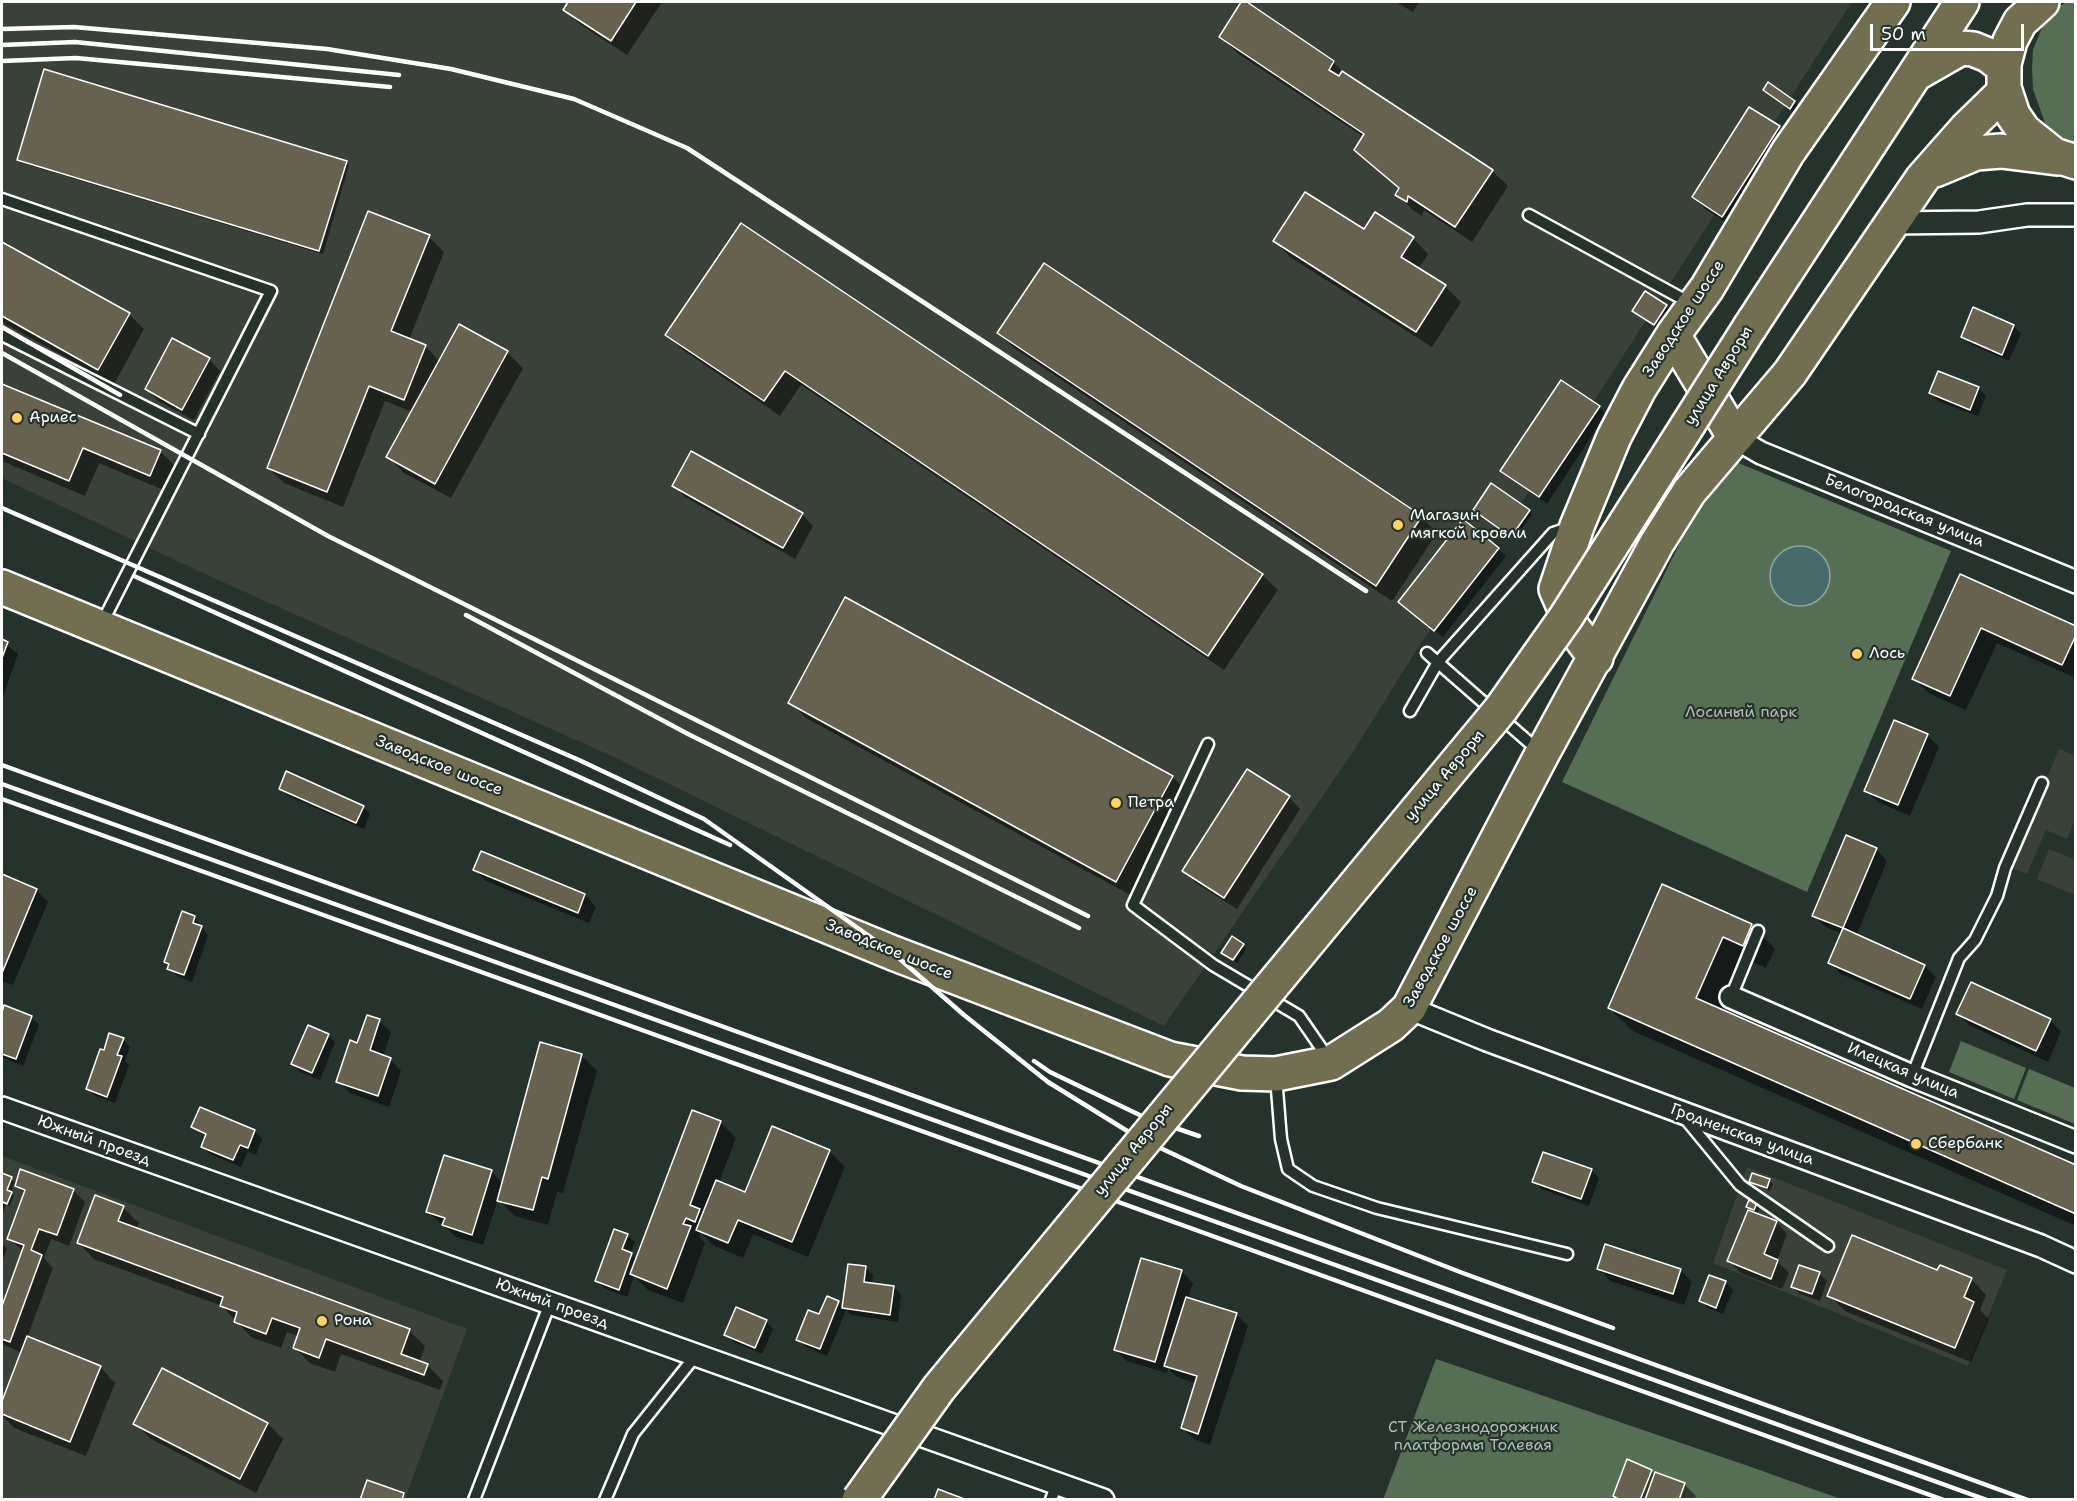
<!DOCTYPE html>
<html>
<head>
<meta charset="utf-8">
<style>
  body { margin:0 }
  #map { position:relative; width:2077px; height:1501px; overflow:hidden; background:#26332d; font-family:"Shantell Sans",sans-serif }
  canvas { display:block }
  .frame { position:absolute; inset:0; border:3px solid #fff; pointer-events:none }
  .scale { position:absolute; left:1870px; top:24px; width:154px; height:27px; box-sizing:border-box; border:3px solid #fff; border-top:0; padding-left:8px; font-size:18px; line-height:21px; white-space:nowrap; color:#fff; -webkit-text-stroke:4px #26332d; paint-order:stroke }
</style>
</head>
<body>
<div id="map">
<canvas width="2077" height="1501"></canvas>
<div class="frame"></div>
<div class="scale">50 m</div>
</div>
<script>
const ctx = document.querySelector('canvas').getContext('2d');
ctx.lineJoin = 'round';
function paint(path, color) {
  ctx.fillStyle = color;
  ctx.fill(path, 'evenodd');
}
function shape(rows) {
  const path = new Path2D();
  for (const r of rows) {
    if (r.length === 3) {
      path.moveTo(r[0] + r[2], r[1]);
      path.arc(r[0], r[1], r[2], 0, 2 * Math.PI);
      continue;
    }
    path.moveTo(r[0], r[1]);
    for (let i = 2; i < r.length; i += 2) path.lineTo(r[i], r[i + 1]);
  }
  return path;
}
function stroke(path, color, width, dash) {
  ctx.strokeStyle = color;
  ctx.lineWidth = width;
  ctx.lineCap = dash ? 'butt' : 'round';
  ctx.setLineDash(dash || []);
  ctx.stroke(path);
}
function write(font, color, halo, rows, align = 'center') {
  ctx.font = font + ' "Shantell Sans",sans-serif';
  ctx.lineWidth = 4.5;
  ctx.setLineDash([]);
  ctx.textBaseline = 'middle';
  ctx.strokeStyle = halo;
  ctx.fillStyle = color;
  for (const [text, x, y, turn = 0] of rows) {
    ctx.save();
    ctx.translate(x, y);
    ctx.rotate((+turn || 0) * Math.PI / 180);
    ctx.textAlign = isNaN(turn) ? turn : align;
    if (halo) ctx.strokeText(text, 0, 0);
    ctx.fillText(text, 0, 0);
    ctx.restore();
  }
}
paint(shape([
  [2,2,1852,2,1590,407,1422,641,1353,752,1164,1026,614,757,207,575,2,478],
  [2059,749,2075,756,2075,820,2067,839,2046,830,2027,874,2010,867],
  [2049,849,2075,860,2075,895,2037,879],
  [2,1156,467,1329,405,1499,2,1499],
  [1747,1167,2007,1270,1968,1366,1713,1263]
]), '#3a4138');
paint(shape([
  [2067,2,2075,2,2075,147,2057,140,2047,129,2033,89,2032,68,2033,50,2043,25,2052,10],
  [1736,462,1951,551,1807,892,1562,782,1705,492],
  [1961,1041,2026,1068,2014,1099,1949,1072],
  [2029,1069,2075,1088,2075,1124,2017,1100],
  [1436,1359,1751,1467,1841,1499,1383,1500]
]), '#566e54');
const water = shape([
  [1800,576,30]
]);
paint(water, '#476b6b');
stroke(water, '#91a6a6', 1.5);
paint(shape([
  [570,2,662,2,627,55,581,25,565,10],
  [1243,2,1333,62,1346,75,1492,171,1508,186,1472,242,1424,210,1422,216,1413,210,1397,194,1400,190,1356,150,1364,137,1237,53,1221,37],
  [1396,2,1419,2,1413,12],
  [1768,93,1794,102,1798,105,1793,111],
  [1779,128,1790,139,1734,227,1705,209,1694,197],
  [19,159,346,162,349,165,323,254,22,163],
  [741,225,1262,575,1278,590,1224,670,801,385,780,416,683,350,667,335],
  [1364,231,1413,238,1428,254,1418,269,1445,286,1461,302,1432,347,1290,257,1275,241],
  [429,237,444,252,409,340,425,346,440,362,507,352,523,368,451,498,404,473,388,457,413,412,385,401,343,507,284,483,268,468],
  [2,243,129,314,144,329,114,384,2,322],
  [1044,265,1421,517,1437,533,1392,601,1014,348,999,333],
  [1666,306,1674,313,1662,332,1634,311],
  [1974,309,2014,326,2021,334,2009,361,1970,344,1962,336],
  [209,359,220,371,194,420,158,401,147,389],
  [2,385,160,451,176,467,166,491,99,463,85,496,2,461],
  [1978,388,1986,396,1978,416,1938,401,1931,393],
  [1599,407,1606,414,1547,504,1502,471],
  [674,486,802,514,813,526,795,559,685,497],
  [1474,510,1529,511,1532,514,1515,539],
  [1498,549,1506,556,1443,637,1400,602],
  [1960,576,2076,628,2076,678,1997,643,1966,710,1930,694,1914,679],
  [846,600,1173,777,1188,793,1132,896,806,718,790,702],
  [2,641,18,654,2,699],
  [1927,735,1939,747,1910,816,1878,802,1866,791],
  [280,789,363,807,370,814,364,829,288,796],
  [1289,797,1300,809,1237,909,1196,883,1184,871],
  [1876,849,1887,861,1856,936,1925,966,1936,977,1922,1009,1841,974,1830,962,1842,934,1826,927,1814,916],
  [475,870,585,895,596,907,589,923,486,881],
  [2,875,36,890,48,902,13,985,2,981],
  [1663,886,1752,925,1775,949,1766,968,1746,959,1723,1012,2076,1167,2076,1226,1633,1031,1609,1008],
  [194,917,208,935,192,982,177,976,166,962],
  [1233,939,1246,949,1237,963,1227,956],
  [5,1007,32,1018,39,1025,23,1066,2,1057,2,1017],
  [1958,1013,2050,1020,2061,1032,2048,1062,1969,1025],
  [379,1021,391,1032,383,1057,390,1059,401,1071,389,1107,350,1093,338,1081,358,1045],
  [328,1035,335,1042,320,1080,300,1072,293,1064],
  [123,1039,130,1047,125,1061,129,1065,115,1103,95,1096,87,1088,104,1052],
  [581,1055,597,1071,563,1193,557,1192,548,1225,515,1216,498,1199,483,1245,456,1237,428,1212,491,1171,503,1184],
  [201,1109,255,1131,262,1139,256,1155,248,1151,241,1167,210,1154,203,1147,206,1137,193,1127],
  [720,1122,736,1138,719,1183,746,1194,829,1151,845,1167,808,1257,753,1234,743,1258,713,1245,701,1233,699,1237,705,1243,683,1303,648,1290,634,1276,627,1297,604,1288,596,1281,627,1235,635,1242,630,1254,637,1260],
  [1591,1170,1599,1178,1589,1206,1541,1189,1534,1181],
  [21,1171,74,1191,85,1202,69,1246,51,1239,44,1258,53,1268,27,1338,100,1367,115,1383,86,1456,14,1428,2,1415,2,1405,22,1353,2,1344,2,1310,23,1251,9,1238,25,1194,14,1183,11,1193,14,1196,10,1206,6,1204,2,1216,2,1174,17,1183],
  [1769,1180,1773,1184,1770,1191,1751,1182],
  [1756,1205,1759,1208,1757,1215,1776,1222,1787,1234,1777,1261,1789,1273,1782,1289,1741,1273,1729,1261,1757,1215,1748,1206],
  [123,1208,139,1223,136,1229,410,1331,425,1346,419,1363,428,1366,443,1381,440,1390,341,1354,335,1372,310,1363,294,1347,298,1336,287,1332,281,1348,251,1337,222,1306,94,1259,79,1243],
  [2,1244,7,1248,2,1262],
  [866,1268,873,1275,872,1284,894,1287,901,1295,898,1322,851,1315,846,1310,827,1356,806,1347,798,1339,820,1316,827,1298,844,1308],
  [1599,1269,1680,1270,1692,1282,1684,1305,1610,1281],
  [1181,1271,1193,1283,1188,1299,1236,1314,1248,1326,1210,1445,1194,1439,1182,1428,1196,1383,1177,1377,1168,1368,1167,1373,1127,1361,1115,1350],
  [1938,1272,1971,1279,1986,1295,1980,1310,1989,1319,1971,1362,1845,1311,1829,1295],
  [1967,1285,1970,1285,1962,1305,1960,1304],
  [1819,1274,1827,1281,1820,1301,1800,1294,1793,1287],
  [1725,1282,1733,1290,1723,1314,1708,1308,1701,1301],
  [766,1321,773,1329,762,1354,734,1342,726,1334],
  [135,1423,268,1424,283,1439,256,1493,151,1439],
  [1651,1471,1656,1475,1684,1484,1696,1496,1694,1500,1618,1500,1614,1496]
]), '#0007');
const building = shape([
  [568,2,636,2,611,41,563,10,568,2],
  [1241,2,1247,2,1334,61,1329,70,1339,76,1342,71,1493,170,1455,227,1408,196,1407,202,1395,195,1399,188,1354,150,1364,134,1219,37,1241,2],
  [44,69,347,161,319,251,17,160,44,69],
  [1768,82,1795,101,1790,109,1763,90,1768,82],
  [1749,107,1780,126,1722,217,1692,197,1749,107],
  [1305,192,1364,229,1375,212,1414,237,1401,257,1446,285,1416,332,1273,241,1305,192],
  [368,211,430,235,391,331,426,345,404,400,369,386,327,492,267,468,368,211],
  [741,223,1263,574,1208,656,785,371,764,401,665,335,741,223],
  [2,242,130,313,98,370,2,316,2,242],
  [1044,263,1422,516,1376,586,997,333,1044,263],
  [1645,291,1667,305,1654,325,1632,311,1645,291],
  [1973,307,2014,325,2002,355,1961,337,1973,307],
  [459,324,508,351,435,484,386,457,459,324],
  [172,338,210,358,182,410,145,389,172,338],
  [1938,371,1979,387,1970,410,1929,393,1938,371],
  [1561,380,1600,406,1539,497,1500,471,1561,380],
  [2,384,161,450,150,476,83,448,69,481,2,453,2,384],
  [691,451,803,513,783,548,672,486,691,451],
  [1491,483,1530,510,1511,537,1473,510,1491,483],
  [1463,519,1499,548,1434,631,1398,602,1463,519],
  [1960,574,2076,626,2076,635,2062,665,1981,628,1950,696,1912,679,1960,574],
  [845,597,1173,776,1116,882,788,703,845,597],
  [2,639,8,642,2,658,2,639],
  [1894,720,1928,734,1898,805,1864,791,1894,720],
  [1247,769,1290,796,1224,898,1182,871,1247,769],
  [286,771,364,806,356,823,279,789,286,771],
  [1846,835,1877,848,1843,928,1812,916,1846,835],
  [481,851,585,894,578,913,473,870,481,851],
  [2,874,37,889,2,973,2,874],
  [1662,884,1752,924,1743,946,1723,937,1696,998,2076,1165,2076,1214,1608,1008,1662,884],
  [182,911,195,916,193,923,202,926,184,975,167,969,169,964,164,962,182,911],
  [1843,928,1925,965,1910,999,1828,963,1843,928],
  [1232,936,1244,944,1233,960,1221,953,1232,936],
  [1971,982,2051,1019,2036,1051,1956,1014,1971,982],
  [4,1005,32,1016,16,1059,2,1054,2,1012,4,1005],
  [367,1015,380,1019,370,1050,391,1058,378,1096,336,1082,350,1040,357,1043,367,1015],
  [308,1025,329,1034,312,1073,291,1064,308,1025],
  [109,1033,124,1038,117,1055,122,1056,107,1097,86,1089,100,1049,104,1050,109,1033],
  [540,1042,582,1054,548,1179,542,1177,533,1210,497,1201,540,1042],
  [200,1107,255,1130,248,1148,240,1145,233,1160,201,1147,206,1134,191,1127,200,1107],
  [692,1110,721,1121,690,1205,700,1209,695,1222,686,1218,683,1224,691,1226,667,1289,630,1274,692,1110],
  [772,1126,830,1150,792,1242,738,1220,728,1243,696,1230,716,1180,745,1192,772,1126],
  [1543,1152,1592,1169,1581,1199,1532,1182,1543,1152],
  [444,1155,492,1170,472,1235,442,1225,445,1218,426,1212,444,1155],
  [20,1169,74,1189,57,1235,39,1229,31,1250,42,1255,10,1342,2,1339,2,1306,24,1245,7,1239,25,1190,15,1186,20,1169],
  [2,1173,12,1177,7,1190,12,1192,7,1204,3,1202,2,1205,2,1173],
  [1752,1173,1770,1179,1767,1188,1749,1182,1752,1173],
  [95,1195,124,1206,118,1221,410,1329,401,1354,428,1364,424,1375,326,1339,319,1358,293,1348,300,1328,272,1318,266,1334,234,1322,237,1312,220,1306,223,1297,77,1243,95,1195],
  [1749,1200,1757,1203,1754,1210,1746,1207,1749,1200],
  [1748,1210,1777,1221,1764,1254,1778,1260,1771,1279,1727,1261,1748,1210],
  [614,1229,628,1234,622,1249,632,1253,619,1290,595,1281,614,1229],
  [1852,1235,1937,1270,1940,1265,1972,1278,1964,1297,1974,1302,1955,1348,1827,1296,1852,1235],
  [1605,1244,1681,1269,1673,1294,1597,1269,1605,1244],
  [1141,1258,1182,1270,1155,1362,1114,1350,1141,1258],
  [848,1264,866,1266,864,1282,894,1286,890,1315,842,1308,848,1264],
  [1799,1265,1820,1272,1812,1294,1791,1287,1799,1265],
  [1709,1275,1726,1281,1716,1308,1699,1301,1709,1275],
  [827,1296,839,1301,820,1349,796,1340,808,1310,819,1314,827,1296],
  [1186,1297,1237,1313,1198,1434,1181,1428,1197,1376,1164,1366,1186,1297],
  [736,1307,767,1320,755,1348,724,1335,736,1307],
  [27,1336,101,1366,70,1442,2,1414,2,1401,27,1336],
  [162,1368,268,1423,240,1479,133,1424,162,1368],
  [1627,1459,1652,1470,1640,1500,1620,1500,1613,1496,1627,1459],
  [1655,1472,1685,1483,1679,1500,1645,1500,1655,1472],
  [367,1480,404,1493,402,1500,360,1500,367,1480],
  [938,1489,967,1500,934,1500,938,1489]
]);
paint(building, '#676150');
stroke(building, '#fff', 1.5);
const service = shape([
  [2,199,271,291,102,623],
  [1529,215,1692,304],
  [2,335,199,434],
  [1427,653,1539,751],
  [1410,711,1438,662,1553,533,1571,527],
  [1208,744,1133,905,1213,965,1299,1016,1328,1058],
  [1731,997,1758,931],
  [1912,1076,1959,958,1975,940,1997,896,2005,868,2042,783],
  [1276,1077,1281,1139,1288,1169,1313,1186,1377,1208,1567,1254],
  [1684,1117,1740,1185,1828,1246],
  [474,1500,550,1303],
  [605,1500,633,1434,696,1355],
  [1051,1500,1057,1483]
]);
const minor = shape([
  [1891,223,1979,222,2027,215,2076,215],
  [1735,438,1761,453,2076,582],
  [1731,997,1912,1076,2076,1142],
  [1409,1008,1487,1040,2041,1246,2076,1262],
  [2,1108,1103,1500]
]);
const primary = shape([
  [2042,2,2020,22,2010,41,2004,64,2004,88,2013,115,2024,131,2054,155,2076,162],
  [1919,72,1961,48,1973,49,1988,55,2004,67],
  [1935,170,1976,153,2001,151,2057,158],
  [1750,327,1962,2],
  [1673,335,1735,438],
  [2,587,893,953,1170,1059,1242,1073,1276,1074,1331,1063,1391,1025,1409,1008,1542,754,1657,543,1689,492,1790,373,1922,179,1967,128,2005,91],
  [1596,658,1573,628,1556,589,1577,526,1614,437,1639,389,1673,335,1707,288,1788,152,1893,2]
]);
stroke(service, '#fff', 15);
stroke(minor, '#fff', 26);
stroke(primary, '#fff', 38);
stroke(service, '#26332d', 10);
stroke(minor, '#26332d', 21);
stroke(primary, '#726e52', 33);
stroke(shape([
  [2,29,74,27,327,49,451,69,574,99,687,148,1366,591],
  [2,45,75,42,399,75],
  [2,61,76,58,390,87],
  [2,327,120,395],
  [2,353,328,536,1088,916],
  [2,508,579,760,704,819,893,953,964,1015,1048,1082,1137,1137,1241,1186,1460,1272,1613,1328],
  [134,576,730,845],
  [466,615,688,734,1079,928],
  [2,765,2028,1500],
  [2,784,1987,1500],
  [2,799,1944,1500],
  [1034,1061,1050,1072,1146,1118,1199,1136]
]), '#fff', 4.5);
const primaryBridge = shape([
  [859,1500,939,1388,1501,709,1566,617,1750,327]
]);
stroke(primaryBridge, '#fff', 38, []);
stroke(primaryBridge, '#726e52', 33);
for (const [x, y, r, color] of [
  [17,418,6,"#ffd166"],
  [1398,525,6,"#ffd166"],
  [1857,654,6,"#ffd166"],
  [1116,803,6,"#ffd166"],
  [1916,1144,6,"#ffd166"],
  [322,1321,6,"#ffd166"]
]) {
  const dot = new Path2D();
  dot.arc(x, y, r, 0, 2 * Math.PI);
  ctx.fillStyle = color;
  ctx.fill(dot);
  stroke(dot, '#26332d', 2);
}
write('16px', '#fff', '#26332d', [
  ["Заводское шоссе",1684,319,-57],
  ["улица Авроры",1719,376,-58],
  ["Белогородская улица",1904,511,22],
  ["Заводское шоссе",439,766,22],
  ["улица Авроры",1445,776,-50],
  ["Заводское шоссе",1441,947,-61],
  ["Заводское шоссе",889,950,22],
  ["Илецкая улица",1903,1071,23],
  ["Гродненская улица",1742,1135,20],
  ["Южный проезд",94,1141,20],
  ["улица Авроры",1134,1150,-51],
  ["Южный проезд",552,1304,20]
]);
write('16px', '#fff', '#26332d', [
  ["Ариес",29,418],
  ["Магазин",1410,516],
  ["мягкой кровли",1410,534],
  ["Лось",1869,654],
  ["Петра",1128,803],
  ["Сбербанк",1928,1144],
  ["Рона",334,1321]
], 'left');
write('16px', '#b3beb2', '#26332d', [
  ["Лосиный парк",1741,713],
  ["СТ Железнодорожник",1473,1428],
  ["платформы Толевая",1473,1446]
]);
</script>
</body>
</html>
